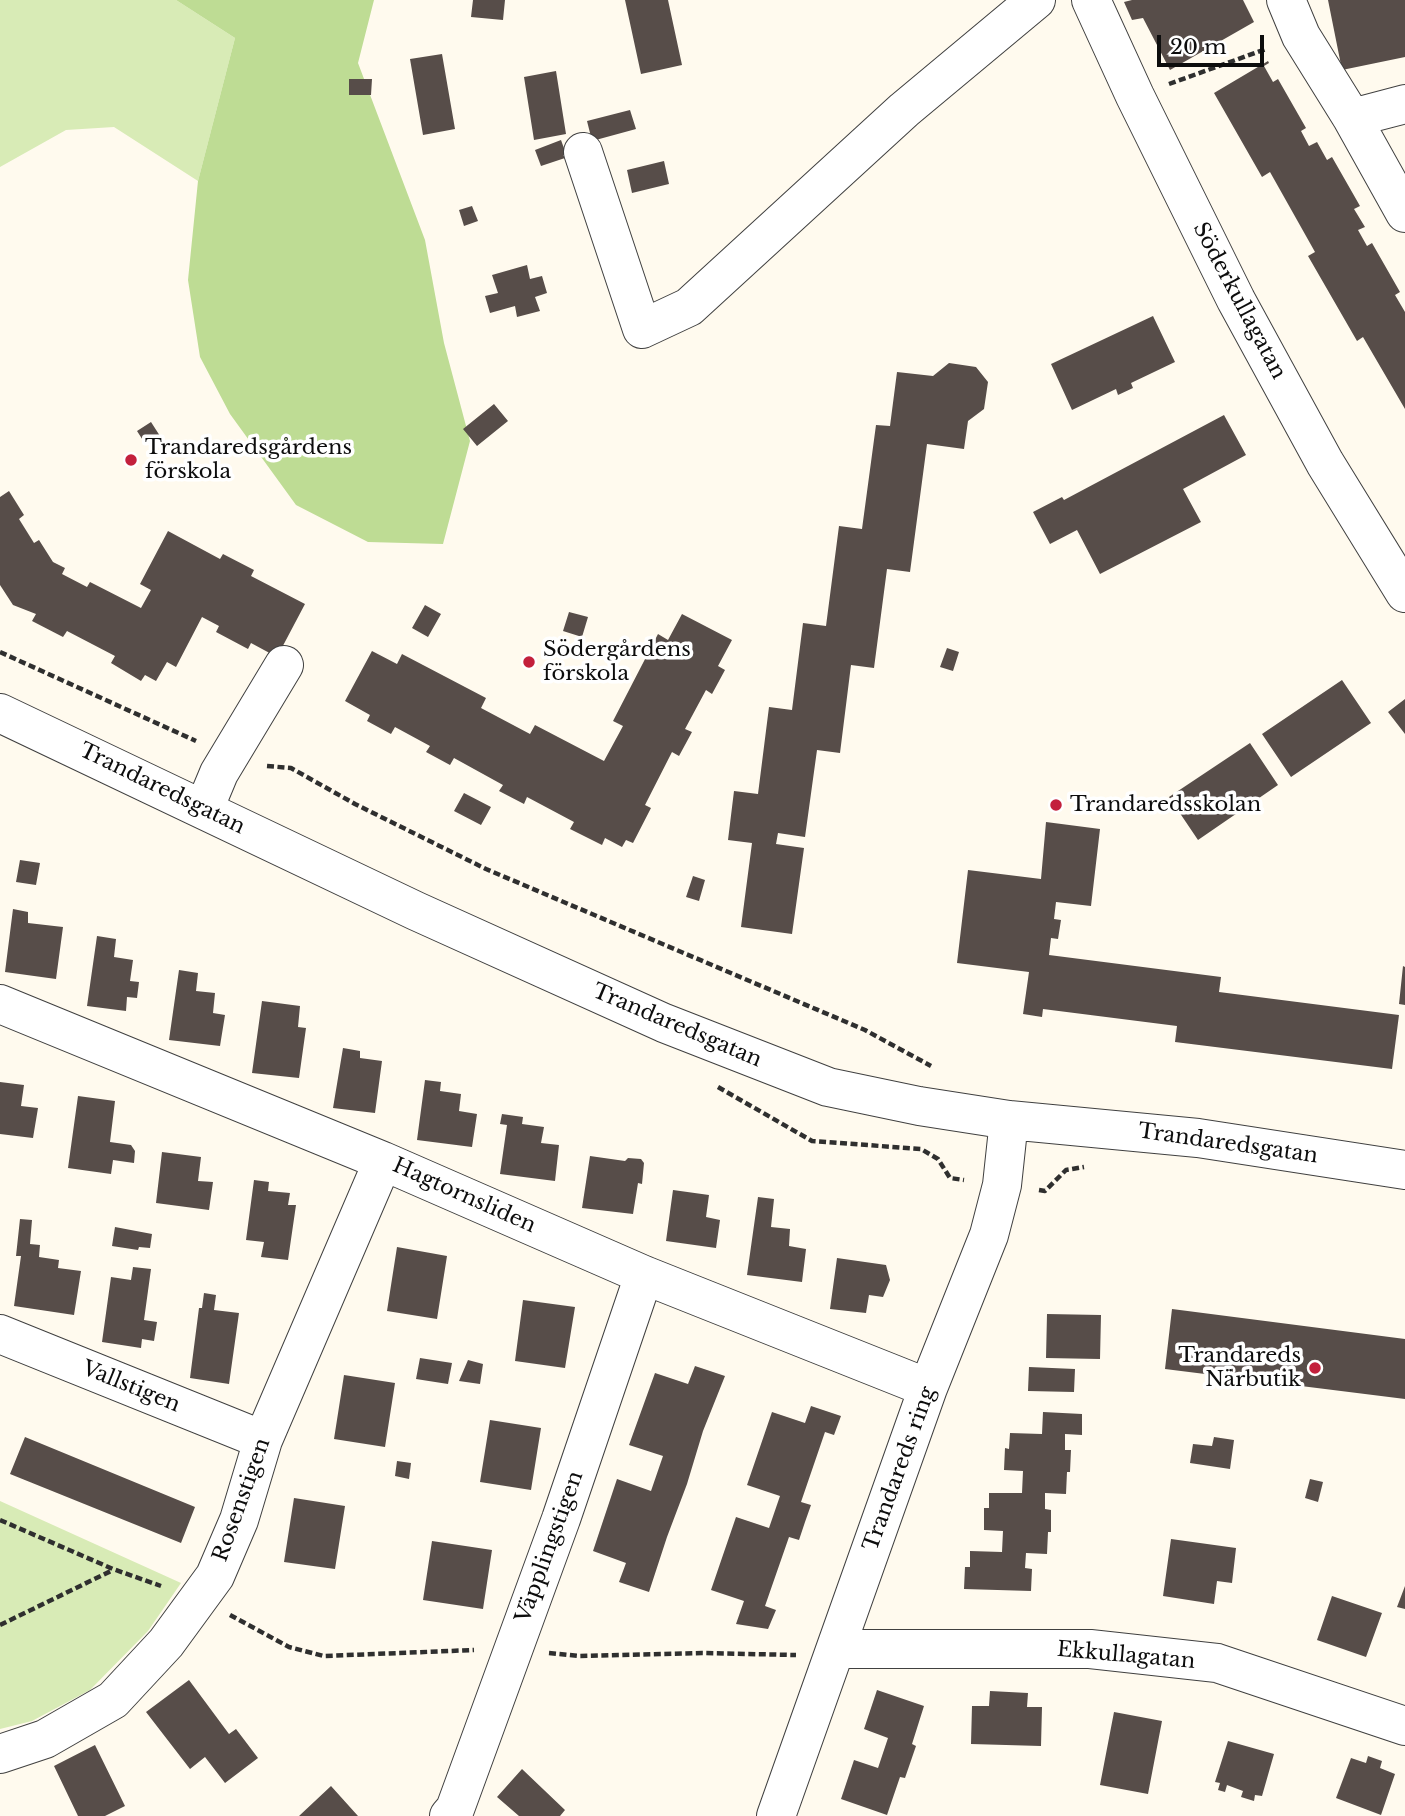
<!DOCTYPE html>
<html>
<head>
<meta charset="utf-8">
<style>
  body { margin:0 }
  #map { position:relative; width:1405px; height:1816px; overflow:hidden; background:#fffaee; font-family:"Libre Baskerville",serif }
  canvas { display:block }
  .scale { position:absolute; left:1157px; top:35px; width:107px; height:32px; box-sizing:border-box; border:4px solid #0d0d0d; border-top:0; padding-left:9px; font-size:21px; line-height:24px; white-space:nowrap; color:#0d0d0d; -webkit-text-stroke:5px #fff; paint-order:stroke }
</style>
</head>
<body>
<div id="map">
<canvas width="1405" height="1816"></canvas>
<div class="scale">20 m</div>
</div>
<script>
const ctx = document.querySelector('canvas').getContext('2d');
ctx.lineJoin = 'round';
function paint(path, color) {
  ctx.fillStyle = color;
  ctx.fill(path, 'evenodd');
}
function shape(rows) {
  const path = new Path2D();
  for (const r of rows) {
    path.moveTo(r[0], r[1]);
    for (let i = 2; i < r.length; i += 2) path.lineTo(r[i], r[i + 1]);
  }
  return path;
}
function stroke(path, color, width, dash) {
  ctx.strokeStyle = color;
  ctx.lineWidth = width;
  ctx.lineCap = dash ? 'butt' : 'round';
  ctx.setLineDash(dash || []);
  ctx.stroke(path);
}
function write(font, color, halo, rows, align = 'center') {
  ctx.font = font + ' "Libre Baskerville",serif';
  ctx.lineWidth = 7;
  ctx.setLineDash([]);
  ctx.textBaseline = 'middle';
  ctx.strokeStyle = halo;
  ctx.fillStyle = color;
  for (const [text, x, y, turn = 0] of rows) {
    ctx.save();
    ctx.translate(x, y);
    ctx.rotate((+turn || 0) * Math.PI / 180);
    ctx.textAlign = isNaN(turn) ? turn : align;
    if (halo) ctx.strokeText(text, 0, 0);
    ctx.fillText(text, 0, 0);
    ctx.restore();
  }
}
paint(shape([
  [0,0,176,0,235,38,198,181,114,127,66,130,0,167],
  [0,1501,181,1583,148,1631,90,1690,32,1721,0,1729]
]), '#d8ebb6');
paint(shape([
  [176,0,374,0,358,63,425,240,444,343,470,441,443,544,368,542,296,505,230,414,200,357,188,280,198,181,235,38]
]), '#bedc94');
paint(shape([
  [473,0,505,0,503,20,471,17],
  [625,0,668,0,682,65,641,74],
  [1132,0,1243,0,1254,22,1170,70,1143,18,1132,20,1124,2],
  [1328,0,1405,0,1405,57,1342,70],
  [442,54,455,129,423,135,410,59],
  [1268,61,1269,63,1264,66,1273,82,1278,79,1306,128,1301,131,1309,146,1317,142,1327,160,1332,157,1360,206,1354,209,1365,227,1358,230,1367,246,1372,243,1400,292,1395,295,1405,312,1405,409,1363,337,1357,341,1308,256,1315,252,1270,172,1262,177,1214,93],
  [556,71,566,134,534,140,524,77],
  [349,79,372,79,371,95,349,95],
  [630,110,636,129,592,141,587,121],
  [561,140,566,154,563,155,565,158,541,166,535,150],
  [664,161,669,184,632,193,627,170],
  [472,206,478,221,464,226,459,210],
  [527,265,530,279,542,276,547,293,535,297,540,311,517,317,515,306,490,313,485,296,498,293,492,275],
  [1153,316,1175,362,1131,383,1133,388,1118,395,1116,389,1072,410,1051,364],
  [949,363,976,367,988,382,984,409,968,421,964,449,927,444,910,572,887,569,874,668,851,665,840,753,817,750,805,837,778,833,776,844,804,848,792,934,741,927,752,843,728,840,734,791,758,794,769,707,792,710,803,623,826,626,839,526,862,529,876,425,890,426,897,372,933,376],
  [494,404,508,421,477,446,463,429],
  [1224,415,1246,455,1183,489,1201,522,1100,574,1077,530,1050,544,1033,512,1062,497,1064,500],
  [151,422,160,436,146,445,137,431],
  [9,491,24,515,19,519,34,543,39,540,53,562,65,568,62,574,87,587,90,582,141,608,151,590,140,584,168,531,220,559,223,554,254,570,251,576,305,604,277,657,251,643,248,649,216,632,219,626,202,617,176,667,167,662,156,681,145,675,141,681,111,663,115,656,67,631,63,637,32,621,36,614,13,605,0,585,0,497],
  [425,605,441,614,428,637,412,628],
  [569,612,588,617,582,637,563,631],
  [682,614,732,640,718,666,725,670,712,694,706,690,685,729,692,732,679,756,672,752,645,805,651,808,633,843,626,840,622,847,605,838,602,845,570,829,574,822,527,797,524,804,499,791,503,785,454,758,450,765,426,752,430,746,395,727,391,734,367,721,370,715,345,701,372,651,397,664,402,654,486,698,481,708,530,734,535,725,604,761,623,726,613,721,658,634,668,640],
  [947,648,959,652,953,671,940,667],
  [1342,680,1371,723,1291,777,1262,734],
  [1405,699,1405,734,1388,712],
  [1250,743,1278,785,1198,840,1169,797],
  [464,793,491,807,481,825,454,811],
  [1046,822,1100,829,1091,906,1056,902,1054,919,1061,920,1058,939,1051,938,1049,955,1221,977,1219,992,1399,1015,1392,1069,1175,1042,1177,1026,1043,1009,1042,1017,1023,1014,1029,972,957,963,968,870,1041,879],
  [20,860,40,863,36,885,16,882],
  [693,876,705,880,699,901,686,897],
  [13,909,28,912,28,923,63,927,56,979,5,972],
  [97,936,116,939,114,957,133,960,130,981,139,982,137,998,127,997,126,1011,87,1006],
  [1403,966,1405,967,1405,1005,1399,1004],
  [179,970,198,973,196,991,215,993,213,1013,225,1015,220,1046,169,1040],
  [262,1001,300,1006,298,1027,306,1028,299,1078,252,1073],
  [343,1048,360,1051,360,1058,382,1061,375,1113,333,1108],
  [425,1080,441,1082,440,1091,461,1094,459,1111,477,1114,472,1147,417,1140],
  [0,1082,24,1085,21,1106,38,1108,33,1138,0,1134],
  [78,1096,115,1101,110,1142,131,1145,135,1151,134,1163,113,1160,111,1174,68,1168],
  [502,1114,523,1117,522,1124,544,1127,541,1143,559,1145,555,1181,500,1174,507,1125,500,1124],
  [162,1152,201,1157,198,1181,213,1182,209,1210,156,1203],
  [590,1156,625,1161,628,1158,641,1159,644,1163,642,1184,638,1183,633,1214,582,1208],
  [254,1180,269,1182,268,1191,290,1193,288,1205,296,1205,288,1260,261,1257,264,1242,246,1240],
  [673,1190,709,1195,706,1217,720,1220,716,1248,666,1241],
  [758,1197,774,1199,771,1227,790,1229,789,1246,806,1249,802,1282,747,1275],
  [20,1219,32,1220,30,1244,40,1245,39,1257,59,1260,58,1268,81,1271,74,1315,14,1306,21,1256,16,1256],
  [115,1227,152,1234,150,1248,139,1247,138,1250,112,1246],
  [397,1247,447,1256,437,1319,387,1311],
  [837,1258,886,1265,890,1280,883,1297,869,1295,866,1313,830,1309],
  [133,1267,151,1269,144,1320,157,1322,154,1341,142,1339,141,1348,102,1342,111,1277,131,1280],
  [204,1293,216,1295,214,1310,239,1313,229,1384,190,1378,199,1308,202,1308],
  [523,1300,575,1307,565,1368,515,1361],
  [1172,1309,1405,1339,1405,1399,1165,1369],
  [1047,1314,1101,1315,1100,1359,1046,1358],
  [420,1358,452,1363,448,1384,416,1379],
  [468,1360,483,1364,480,1384,459,1381],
  [695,1366,725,1376,703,1431,687,1484,667,1537,649,1592,619,1582,626,1563,593,1551,617,1479,651,1491,663,1456,629,1445,655,1373,688,1384],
  [1029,1367,1075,1369,1074,1392,1028,1391],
  [344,1375,395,1383,385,1447,334,1439],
  [811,1406,841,1416,834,1435,825,1432,801,1502,811,1505,805,1522,799,1540,789,1537,765,1606,776,1610,768,1629,736,1624,744,1601,711,1590,736,1517,769,1528,780,1496,747,1485,772,1412,805,1423],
  [1043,1412,1082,1414,1082,1435,1065,1434,1065,1450,1071,1450,1070,1472,1067,1472,1066,1494,1045,1493,1045,1509,1051,1510,1051,1532,1048,1532,1047,1554,1026,1553,1025,1568,1032,1569,1031,1591,964,1589,965,1567,970,1567,970,1551,1002,1552,1003,1531,984,1530,984,1508,989,1508,989,1493,1022,1493,1023,1471,1004,1470,1005,1448,1009,1449,1010,1433,1042,1434],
  [490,1420,541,1428,531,1490,480,1482],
  [25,1437,195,1507,181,1543,10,1474],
  [1214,1437,1234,1440,1230,1469,1190,1463,1193,1444,1212,1446],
  [397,1461,411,1463,409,1479,395,1476],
  [1310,1479,1323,1482,1318,1502,1305,1498],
  [294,1498,345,1506,335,1569,284,1562],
  [1171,1539,1236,1548,1232,1583,1217,1581,1214,1604,1163,1596],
  [432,1541,492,1550,483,1609,423,1600],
  [1405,1586,1405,1609,1397,1607],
  [1332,1596,1382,1613,1366,1657,1317,1640],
  [189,1680,229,1734,236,1729,258,1758,225,1783,205,1757,190,1769,146,1712],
  [877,1690,924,1706,912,1744,916,1746,905,1778,900,1777,887,1815,841,1799,854,1760,878,1768,888,1738,864,1729],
  [990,1691,1028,1693,1027,1707,1042,1707,1041,1746,971,1744,972,1706,989,1706],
  [1114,1712,1162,1721,1148,1794,1100,1785],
  [1228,1741,1274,1754,1262,1796,1255,1795,1254,1801,1241,1797,1243,1791,1227,1785,1225,1792,1218,1790,1220,1783,1215,1782],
  [95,1745,125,1806,105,1816,78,1816,54,1766],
  [1368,1756,1382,1761,1380,1768,1395,1774,1381,1815,1336,1798,1351,1758,1366,1763],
  [522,1769,565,1810,560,1816,519,1816,497,1797],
  [331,1786,358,1816,299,1816]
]), '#574d49');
const minor = shape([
  [1091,0,1135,96,1236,300,1325,463,1405,593],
  [1286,0,1301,36,1352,118,1405,213],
  [1352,118,1405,104],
  [583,152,642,329,689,307,904,110,1036,0],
  [0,713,416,911,664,1023,828,1087,919,1106,1009,1120,1198,1138,1405,1170],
  [204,809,219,773,284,665],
  [0,1004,383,1161,644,1275,928,1388],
  [0,1334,263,1440],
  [836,1649,1090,1649,1217,1663,1405,1726],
  [0,1754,45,1739,113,1700,166,1643,215,1576,239,1520,263,1440,383,1161],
  [449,1816,455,1809,561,1519,644,1275],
  [776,1816,928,1388,989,1235,1002,1185,1009,1120]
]);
stroke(minor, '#404040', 40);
stroke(shape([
  [1169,84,1266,49],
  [0,652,196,741],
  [267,766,291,768,355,804,486,869,865,1030,931,1066],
  [718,1087,812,1141,921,1149,938,1159,950,1178,964,1180],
  [1039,1190,1045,1191,1066,1170,1084,1167],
  [0,1520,113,1569,161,1586],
  [230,1615,289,1647,324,1656,474,1650],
  [0,1625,113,1570],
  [549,1653,579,1656,702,1653,796,1655]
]), '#2f2f2f', 4.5, [7, 3.5]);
stroke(minor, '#fff', 38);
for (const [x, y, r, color] of [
  [131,460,7,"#c3203c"],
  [529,662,7,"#c3203c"],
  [1056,805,7,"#c3203c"],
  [1315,1368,7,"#c3203c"]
]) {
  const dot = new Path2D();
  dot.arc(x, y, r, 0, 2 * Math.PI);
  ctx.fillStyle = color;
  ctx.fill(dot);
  stroke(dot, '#fff', 2.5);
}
write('21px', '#0d0d0d', '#fff', [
  ["Söderkullagatan",1239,301,62],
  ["Trandaredsgatan",162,789,26],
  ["Trandaredsgatan",677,1026,23],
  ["Trandaredsgatan",1228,1144,8],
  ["Hagtornsliden",464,1196,24],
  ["Vallstigen",131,1387,22],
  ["Trandareds ring",900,1469,-70],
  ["Rosenstigen",242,1500,-70],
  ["Väpplingstigen",550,1547,-70],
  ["Ekkullagatan",1126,1656,5]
]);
write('21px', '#0d0d0d', '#fff', [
  ["Trandaredsgårdens",145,448],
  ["förskola",145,472],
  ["Södergårdens",543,650],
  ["förskola",543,674],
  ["Trandaredsskolan",1070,805],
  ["Trandareds",1301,1356,"right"],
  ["Närbutik",1301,1380,"right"]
], 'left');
</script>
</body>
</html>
